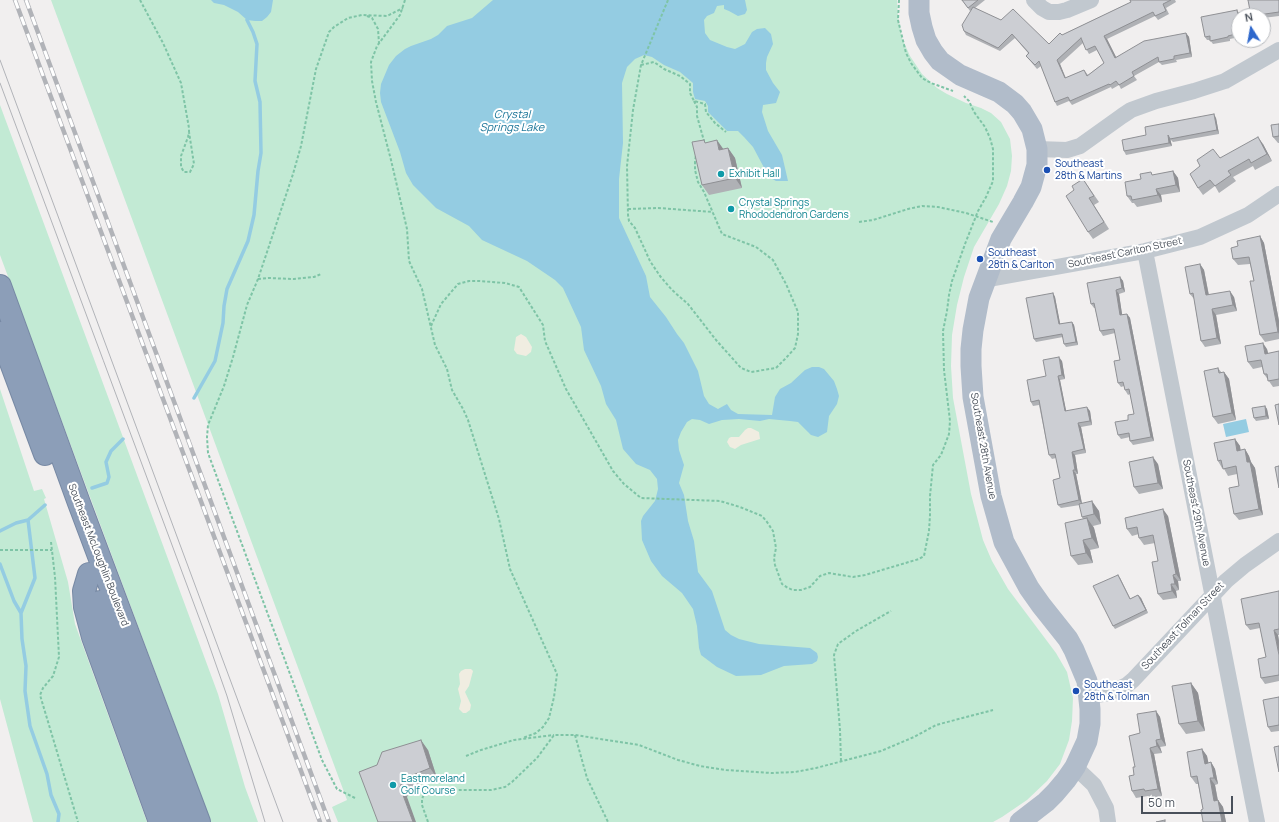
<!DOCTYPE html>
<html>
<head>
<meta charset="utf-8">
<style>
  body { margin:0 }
  #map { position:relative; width:1279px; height:822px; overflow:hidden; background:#f1efef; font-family:Manrope,sans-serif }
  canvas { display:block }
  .north { position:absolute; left:1231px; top:8px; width:40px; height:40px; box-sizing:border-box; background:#fff; border:1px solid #b6b9bd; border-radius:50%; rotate:349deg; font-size:11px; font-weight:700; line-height:16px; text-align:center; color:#49505a }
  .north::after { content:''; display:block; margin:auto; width:14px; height:18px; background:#2d67cc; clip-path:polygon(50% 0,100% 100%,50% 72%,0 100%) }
  .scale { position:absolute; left:1141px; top:796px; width:92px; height:18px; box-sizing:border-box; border:2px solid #49505a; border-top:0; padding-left:5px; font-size:12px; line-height:14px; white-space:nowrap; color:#49505a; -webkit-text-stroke:3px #fff; paint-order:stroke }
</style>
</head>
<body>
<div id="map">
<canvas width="1279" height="822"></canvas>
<div class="north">N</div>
<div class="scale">50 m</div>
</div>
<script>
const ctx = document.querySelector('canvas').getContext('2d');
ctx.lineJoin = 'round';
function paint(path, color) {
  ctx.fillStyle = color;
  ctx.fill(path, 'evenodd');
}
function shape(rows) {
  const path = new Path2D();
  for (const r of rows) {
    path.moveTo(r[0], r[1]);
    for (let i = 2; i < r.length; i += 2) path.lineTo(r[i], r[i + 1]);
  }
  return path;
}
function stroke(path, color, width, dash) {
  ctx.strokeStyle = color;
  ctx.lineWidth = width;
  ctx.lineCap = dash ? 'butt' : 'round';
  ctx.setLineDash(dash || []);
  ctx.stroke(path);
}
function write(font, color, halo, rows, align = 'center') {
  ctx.font = font + ' Manrope,sans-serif';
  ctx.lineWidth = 4;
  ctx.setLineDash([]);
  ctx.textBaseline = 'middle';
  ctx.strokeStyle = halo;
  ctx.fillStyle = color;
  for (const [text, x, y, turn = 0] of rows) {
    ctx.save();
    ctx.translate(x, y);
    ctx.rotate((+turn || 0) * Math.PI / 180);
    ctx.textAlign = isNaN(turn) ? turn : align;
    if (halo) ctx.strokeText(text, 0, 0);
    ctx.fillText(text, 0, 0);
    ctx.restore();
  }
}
paint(shape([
  [51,0,897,0,898,16,902,38,910,56,922,74,937,88,947,94,966,103,981,108,991,113,1001,122,1010,139,1012,156,1011,171,1007,186,999,204,974,247,964,277,957,305,952,335,951,366,953,398,971,494,983,540,992,561,1008,589,1056,653,1067,672,1073,698,1072,721,1069,740,1060,764,1047,781,1027,800,1002,817,993,822,338,822,332,807,347,800],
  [0,105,218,694,245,787,258,822,211,822,0,255],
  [0,389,34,491,42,489,46,498,44,499,68,582,75,624,147,822,33,822,0,699]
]), '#c2ead4');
paint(shape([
  [521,334,526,337,532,347,531,352,526,356,517,354,514,350,516,337],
  [748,428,751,428,759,432,760,439,741,445,735,449,730,447,727,442,729,438,731,437,739,437,745,430],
  [465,669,471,669,473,671,469,686,465,692,471,705,470,710,466,713,463,713,459,709,461,701,458,689,460,684,459,674,461,671]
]), '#f0ede1');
paint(shape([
  [211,0,273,0,271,12,267,17,262,21,255,21,247,20,238,12,224,5,214,3],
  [493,0,745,0,747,10,745,14,738,16,729,11,724,9,724,5,717,6,714,13,707,16,704,20,705,33,710,40,727,47,735,49,745,44,752,32,757,29,765,28,771,34,773,44,767,57,766,63,766,70,773,83,780,92,776,103,763,105,762,112,768,131,782,155,788,181,776,181,769,177,753,147,744,137,738,131,727,131,708,112,708,106,705,101,695,99,693,92,693,83,680,72,664,65,652,57,644,55,635,59,627,67,622,83,623,143,619,179,619,218,646,276,650,297,666,317,677,334,684,343,698,371,704,396,709,404,718,409,727,404,731,410,738,414,772,415,775,397,780,389,791,383,805,370,812,367,819,367,824,369,834,381,837,389,839,396,837,404,829,416,827,432,818,437,811,435,798,422,790,421,769,419,760,421,739,419,722,420,709,424,700,420,692,419,687,422,681,432,678,440,679,450,684,465,679,483,684,495,688,521,694,541,698,572,712,591,725,630,731,635,739,639,759,644,810,648,817,653,818,657,817,661,812,664,784,666,761,675,736,676,717,667,701,655,699,648,697,626,693,609,682,593,662,576,651,561,642,540,641,521,643,516,655,501,658,489,657,479,650,470,636,464,623,449,616,420,606,404,601,386,584,350,581,327,563,288,555,280,527,261,482,240,469,226,436,208,413,185,406,173,400,152,381,102,380,93,381,84,389,65,396,56,405,49,411,46,431,39,438,35,447,26,472,18],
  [1246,419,1249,432,1226,437,1223,424]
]), '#94cce2');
stroke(shape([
  [194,398,215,361,223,323,224,306,227,289,248,241,254,215,258,171,261,153,260,102,255,81,257,44,253,32,247,20],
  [92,488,107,483,109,477,106,462,111,451,123,439],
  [45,505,28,520,35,578,21,613,22,639,26,666,25,691,30,726,47,774,51,795,59,814,58,822],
  [0,531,16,523,28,520],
  [0,564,14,601,21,613]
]), '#94cce2', 3.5);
const highway = shape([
  [0,286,79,503,199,822],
  [0,333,45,454],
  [89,574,84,591,85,607,93,637,160,822],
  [100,602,182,822]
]);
stroke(highway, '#7789a4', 24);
stroke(shape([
  [140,0,163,43,181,83,189,128,189,132,188,137,181,156,181,167,184,172,190,172,194,164,189,132],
  [405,0,400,15,377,46,371,62,372,81,376,102,391,160,407,229,409,261,422,289,435,345,447,369,452,390,463,409,468,420,499,519,510,569,557,674,554,697,549,718,543,727,536,733,523,738],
  [668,0,641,65,633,110,627,166,628,215,629,221,635,228,650,261,660,276,672,290,688,304,716,340,741,368,751,372,776,368,785,359,795,348,798,334,798,312,786,284,773,260,756,247,722,234,704,192,698,182,695,170,695,162,696,155],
  [899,0,898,20,906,53,911,63,922,78,931,83,953,91],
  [367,16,372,18,378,29,379,43],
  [641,65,654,62,664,69,680,76,690,84,690,93,694,101,705,104,706,112,715,123,726,132],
  [694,101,697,107,697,116,704,141],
  [628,209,658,208,713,212],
  [859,222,873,220,908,209,922,206,938,207,966,213,993,222],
  [258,279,268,278,294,279,314,277,321,274],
  [431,326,441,304,458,284,469,281,479,281,505,283,519,287,543,325,545,341,566,389,613,471,624,484,641,498,720,501,740,507,762,516,767,522,773,531,776,548,774,558,775,565,782,584,788,588,793,590,801,590,810,587,820,576,829,573,853,577,865,575,919,559,924,556,929,531,930,515,930,496,933,465,941,455,949,434,950,421,944,370,943,331,947,311,949,295,952,281,965,244,978,211,986,197,993,181,993,149,990,138,985,127,974,112,969,101,964,96],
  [51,542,55,577,59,657,53,676,43,688,40,695,78,822],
  [0,550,52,550],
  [575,735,587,778,608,822],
  [466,756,481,750,514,740,554,735],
  [841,761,840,730,834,655,838,644,856,631,891,611],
  [355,798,337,789,322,760,208,453,207,437,208,425,224,386,233,357,247,305,258,279,293,174,301,146,316,69,329,32,334,27,348,18,362,15,387,16,403,8],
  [428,822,422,805,422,799,424,794,429,791,438,790,491,790,505,787,512,782,537,758,554,735,575,735,639,745,678,760,700,766,726,770,771,773,795,772,816,768,881,751,914,737,936,725,993,710]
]), '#7ec4a6', 2, [3, 2]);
stroke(shape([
  [1034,0,1042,8,1049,12,1059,12,1067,10,1091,0],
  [1037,149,1067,150,1080,146,1122,116,1131,110,1156,101,1194,91,1225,81,1279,50],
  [1145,251,1257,822],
  [984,280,1145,251,1200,237,1248,215,1279,194],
  [1089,696,1110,693,1127,685,1133,680,1226,581,1245,565,1279,541],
  [1075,767,1094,785,1106,808,1108,822]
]), '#c1c8cf', 16);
stroke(shape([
  [919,0,919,13,922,27,926,40,933,52,940,61,960,75,999,92,1015,104,1022,112,1032,129,1037,149,1037,165,1031,187,1023,202,1001,239,979,298,973,330,971,349,971,366,973,397,991,496,1004,542,1029,588,1041,605,1068,639,1074,650,1087,681,1090,709,1090,724,1087,741,1075,767,1066,780,1055,793,1046,802,1020,822]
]), '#b1bcca', 21);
stroke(highway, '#8c9eb8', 22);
stroke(shape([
  [0,60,283,822],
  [0,83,207,639,227,696,265,822]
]), '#b1b3b8', 1);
const rail = shape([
  [15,0,320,822],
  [26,0,329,822]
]);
stroke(rail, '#b1b3b8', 4.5);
stroke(rail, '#fff', 3, [9]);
paint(shape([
  [962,0,985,0,975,8,1049,44,1062,35,1131,2,1130,0,1175,0,1176,2,1166,8,1169,14,1158,20,1155,16,1107,39,1116,57,1186,33,1189,37,1192,57,1176,60,1177,62,1162,65,1159,62,1134,76,1137,80,1121,89,1119,85,1112,89,1111,87,1072,105,1069,101,1057,106,1055,102,1041,66,1037,69,1026,56,1028,53,1015,38,1000,51,966,35,964,31,971,10,970,11],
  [1083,43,1089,54,1097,50,1104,63,1088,75,1084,70,1066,78,1060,64],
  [1279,0,1279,16,1263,18,1263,16,1251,16],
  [1239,13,1239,37,1230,39,1230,41,1213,44,1210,40,1207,40,1205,37],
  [1216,118,1219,134,1173,142,1170,139,1172,146,1126,155,1124,151,1146,135],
  [1279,124,1279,143,1278,143,1273,137],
  [706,143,723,149,728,148,735,158,742,188,709,195,702,185],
  [1263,144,1272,161,1255,170,1253,166,1233,177,1236,181,1219,193,1215,186,1203,195,1198,188,1220,158],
  [1173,171,1178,178,1180,192,1161,195,1162,202,1137,207,1134,203,1132,203,1127,196,1141,179,1154,175],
  [1083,179,1099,202,1094,205,1109,229,1093,239,1088,232,1074,190],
  [1260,236,1264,243,1279,321,1279,339,1265,342,1260,335,1254,281,1250,264,1238,265,1233,259,1238,246],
  [1200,264,1204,270,1209,295,1234,297,1237,311,1216,315,1221,344,1205,347,1201,341,1194,299,1190,294],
  [1120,277,1123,281,1125,292,1119,294,1122,315,1127,314,1130,318,1154,441,1133,445,1130,441,1130,437,1121,439,1118,435,1128,420,1134,414,1130,394,1128,395,1125,390,1124,386,1121,387,1118,383,1120,360,1115,333,1103,336,1100,331,1095,308,1094,308,1091,304],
  [1053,293,1055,297,1060,324,1072,322,1074,325,1078,345,1066,347,1064,344,1063,337,1036,342,1034,339],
  [1267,349,1268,354,1279,351,1279,386,1273,387,1264,374,1262,367,1253,369,1248,362],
  [1062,361,1065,379,1060,380,1066,411,1090,411,1092,425,1081,427,1086,453,1075,455,1078,474,1076,474,1082,503,1099,511,1101,524,1093,526,1094,528,1099,548,1090,550,1093,563,1078,565,1071,556,1083,519,1082,517,1080,505,1061,508,1058,505,1060,478,1056,458,1052,459,1049,455,1039,405,1033,406,1031,402,1046,376],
  [1218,368,1222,373,1224,372,1229,379,1236,420,1218,424,1213,417],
  [1265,406,1267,409,1269,419,1256,421,1254,418],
  [1235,439,1240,446,1240,450,1245,449,1249,456,1251,462,1255,468,1263,515,1239,520,1234,514,1239,486,1237,474,1228,476,1223,467,1222,468,1218,461],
  [1158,464,1163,489,1139,494,1134,487],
  [1168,516,1181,581,1178,581,1179,590,1176,591,1177,598,1163,600,1158,594,1158,561,1155,543,1144,545,1139,538,1139,534,1132,536,1127,529],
  [1118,575,1120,578,1130,599,1138,595,1141,598,1148,613,1115,629,1113,626],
  [1279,591,1279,635,1278,635,1279,641,1279,681,1265,684,1261,678,1266,657,1260,628,1250,630,1246,625],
  [1191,683,1198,693,1205,731,1186,734,1179,724],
  [1279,697,1279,731,1271,732,1268,727],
  [1156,711,1160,717,1166,746,1160,747,1162,753,1154,754,1162,796,1150,798,1148,796,1136,798,1132,791,1140,733],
  [1202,749,1207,756,1208,763,1211,762,1215,769,1218,784,1215,785,1218,800,1223,807,1226,822,1203,822,1203,809,1198,784,1196,784,1191,777],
  [428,750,437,778,410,789,407,797,359,772]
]), '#afb1b5');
paint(shape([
  [1237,10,1239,13,1240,16,1239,16,1239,21],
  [1186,33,1189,37,1192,57,1190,53],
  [1104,36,1107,39,1118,61,1115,58],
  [1057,60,1060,64,1067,82,1065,78],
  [1214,114,1216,118,1219,134,1217,130],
  [1168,135,1170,138,1172,146,1169,143],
  [1258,137,1263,144,1272,161,1267,154],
  [717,140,724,150,719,150],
  [728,148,735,158,742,188,735,178],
  [1173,171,1178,178,1180,192,1176,185],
  [1156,189,1161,195,1162,202,1158,195],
  [1260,236,1264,243,1279,321,1279,334,1278,332],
  [1200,264,1204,270,1210,302,1206,295],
  [1120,277,1123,281,1125,292,1122,288],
  [1116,290,1119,294,1123,320,1120,315],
  [1230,291,1234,297,1237,311,1233,305],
  [1053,293,1055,297,1061,328,1059,324],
  [1212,309,1216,315,1221,344,1217,338],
  [1127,314,1130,318,1154,441,1151,437],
  [1072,322,1074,325,1078,345,1076,342],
  [1263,343,1267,349,1270,361,1265,354],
  [1059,357,1062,361,1065,379,1062,375],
  [1224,372,1229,379,1236,420,1232,413],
  [1058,376,1060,380,1067,415,1065,411],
  [1265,406,1267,409,1269,419,1266,416],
  [1087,407,1090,411,1092,425,1090,421],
  [1078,423,1081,427,1086,453,1084,449],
  [1235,439,1240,446,1242,457,1237,451],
  [1245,449,1249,456,1251,462,1255,468,1263,515,1259,509,1247,462],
  [1072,452,1075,455,1078,474,1075,470],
  [1153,457,1158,464,1163,489,1158,483],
  [1073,470,1076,474,1082,504,1079,500],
  [1092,501,1099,511,1101,524,1094,514],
  [1163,509,1168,516,1181,581,1176,574],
  [1087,518,1094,528,1099,548,1092,538],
  [1083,540,1090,550,1093,563,1086,553],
  [1118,575,1120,578,1132,602,1130,599],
  [1173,575,1178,581,1179,590,1175,584],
  [1171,584,1176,591,1177,598,1172,591],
  [1138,595,1141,598,1148,613,1146,610],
  [1274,630,1278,635,1279,641,1279,655],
  [1191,683,1198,693,1205,731,1198,721],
  [1156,711,1160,717,1166,746,1161,739],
  [421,740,428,750,437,778,430,768],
  [1156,740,1160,747,1162,753,1157,746],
  [1150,748,1154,754,1162,796,1158,789],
  [1202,749,1207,756,1210,770,1205,764],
  [1211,762,1215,769,1218,784,1214,778],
  [1210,778,1215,785,1219,808,1214,801],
  [403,779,410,789,407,797,416,822,413,822,400,787],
  [1218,800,1223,807,1226,822,1222,822]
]), '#8f9094');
const building = shape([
  [962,0,978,0,968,8,962,0],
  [1130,0,1171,0,1163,4,1166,11,1155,16,1153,12,1104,36,1115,58,1144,41,1186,33,1190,53,1174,56,1174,59,1159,62,1158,57,1132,72,1134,76,1119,85,1116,81,1110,85,1109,84,1070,101,1068,97,1055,102,1039,61,1035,65,1026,56,1029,53,1012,34,998,48,964,31,962,25,973,7,1001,20,1013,9,1049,44,1060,33,1062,35,1131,2,1130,0],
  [1081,38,1086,50,1095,46,1104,63,1087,76,1084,70,1065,78,1057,60,1081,38],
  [1248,0,1279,0,1279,12,1251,16,1248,0],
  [1237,10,1239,21,1239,33,1228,36,1228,37,1210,41,1210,36,1205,37,1201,17,1237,10],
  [1214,114,1217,130,1170,139,1168,135,1169,143,1124,151,1122,140,1146,135,1145,127,1214,114],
  [1279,124,1279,136,1273,137,1271,125,1279,124],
  [1258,137,1267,154,1251,163,1249,159,1228,171,1231,175,1215,186,1210,180,1198,188,1190,174,1200,166,1197,160,1213,149,1220,158,1258,137],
  [704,140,705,143,717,140,719,150,728,148,735,178,702,185,692,142,704,140],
  [1173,171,1176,185,1156,189,1158,195,1132,200,1131,196,1127,196,1125,182,1141,179,1140,174,1151,172,1152,175,1173,171],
  [1083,179,1094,196,1089,198,1104,222,1088,232,1066,196,1074,190,1072,186,1083,179],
  [1260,236,1278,332,1260,335,1250,281,1254,281,1249,257,1233,259,1231,248,1238,246,1237,241,1260,236],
  [1200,264,1206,295,1230,291,1233,305,1212,309,1217,338,1201,341,1193,293,1190,294,1185,267,1200,264],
  [1120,277,1122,288,1116,290,1120,315,1127,314,1151,437,1130,441,1129,433,1118,435,1115,422,1128,420,1128,415,1134,414,1129,389,1125,390,1123,382,1118,383,1114,361,1120,360,1114,329,1100,331,1094,303,1091,304,1087,283,1120,277],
  [1053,293,1059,324,1072,322,1076,342,1064,344,1062,334,1034,339,1026,298,1053,293],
  [1263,343,1265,354,1279,351,1279,379,1268,381,1267,374,1264,374,1261,360,1248,362,1245,346,1263,343],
  [1059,357,1062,375,1058,376,1065,411,1087,407,1090,421,1078,423,1084,449,1072,452,1075,470,1073,470,1079,500,1058,505,1053,480,1060,478,1055,454,1049,455,1039,400,1031,402,1027,380,1046,376,1043,360,1059,357],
  [1218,368,1219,373,1224,372,1232,413,1213,417,1204,371,1218,368],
  [1279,404,1279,425,1275,405,1279,404],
  [1265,406,1266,416,1254,418,1252,408,1265,406],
  [1235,439,1237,451,1245,449,1247,462,1250,462,1259,509,1234,514,1229,488,1239,486,1236,466,1223,469,1221,460,1218,461,1214,443,1235,439],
  [1153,457,1158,483,1134,487,1129,462,1153,457],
  [1279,466,1279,488,1275,467,1279,466],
  [1092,501,1094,514,1082,517,1079,504,1092,501],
  [1163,509,1176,574,1173,575,1175,584,1171,584,1172,591,1158,594,1152,562,1158,561,1153,535,1139,538,1137,527,1127,529,1125,518,1163,509],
  [1087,518,1092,538,1083,540,1086,553,1071,556,1065,523,1087,518],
  [1118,575,1130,599,1138,595,1146,610,1113,626,1093,586,1118,575],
  [1279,591,1279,629,1274,630,1279,655,1279,675,1261,678,1258,659,1266,657,1259,623,1246,625,1241,599,1279,591],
  [1191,683,1198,721,1179,724,1172,686,1191,683],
  [1279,697,1279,725,1268,727,1263,700,1279,697],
  [1156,711,1161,739,1156,740,1157,746,1150,748,1158,789,1145,791,1144,789,1132,791,1129,776,1134,775,1133,767,1135,767,1129,736,1140,733,1137,714,1156,711],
  [421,740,430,768,403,779,400,787,413,822,378,822,359,772,377,765,382,752,421,740],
  [1279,746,1279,772,1274,747,1279,746],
  [1202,749,1205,764,1211,762,1214,778,1210,778,1214,801,1218,800,1222,822,1203,822,1201,810,1203,809,1197,776,1191,777,1187,752,1202,749],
  [1165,820,1165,822,1156,822,1165,820]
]);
paint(building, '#ccced3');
stroke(building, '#8f9094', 1);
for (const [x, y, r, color] of [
  [1047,170,4,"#1a4fb4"],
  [721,174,4,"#0f9aa8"],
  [731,209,4,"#0f9aa8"],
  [980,259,4,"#1a4fb4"],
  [1076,691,4,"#1a4fb4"],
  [393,785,4,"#0f9aa8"]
]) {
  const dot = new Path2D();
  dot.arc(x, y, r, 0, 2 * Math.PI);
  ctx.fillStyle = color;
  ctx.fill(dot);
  stroke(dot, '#fff', 1.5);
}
write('10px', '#164399', '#fff', [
  ["Southeast",1055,164],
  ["28th & Martins",1055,176],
  ["Southeast",988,253],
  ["28th & Carlton",988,265],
  ["Southeast",1084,685],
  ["28th & Tolman",1084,697]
], 'left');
write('10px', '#0d838f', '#fff', [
  ["Exhibit Hall",729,174],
  ["Crystal Springs",739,203],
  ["Rhododendron Gardens",739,215],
  ["Eastmoreland",401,779],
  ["Golf Course",401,791]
], 'left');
write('10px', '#49505a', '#fff', [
  ["Southeast Carlton Street",1125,253,-12],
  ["Southeast 28th Avenue",983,446,80],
  ["Southeast 29th Avenue",1196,513,79],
  ["Southeast McLoughlin Boulevard",98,555,69],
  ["Southeast Tolman Street",1183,626,-47]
]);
write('italic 11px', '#1c7699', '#fff', [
  ["Crystal",512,115],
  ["Springs Lake",512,128]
]);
</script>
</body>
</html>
